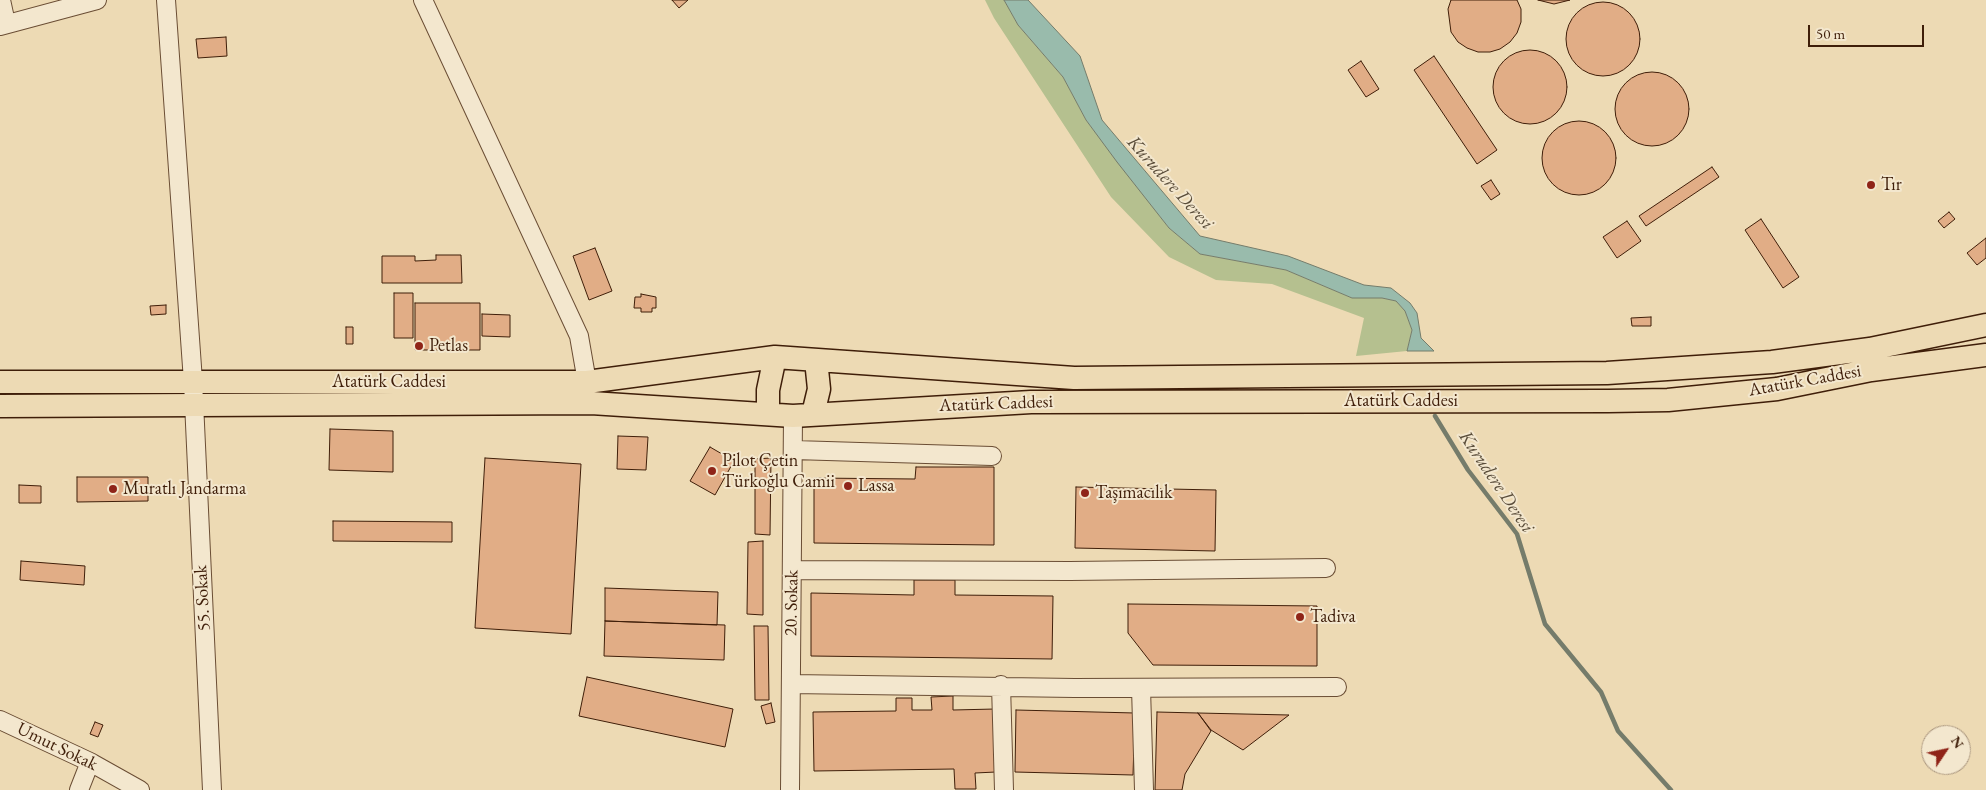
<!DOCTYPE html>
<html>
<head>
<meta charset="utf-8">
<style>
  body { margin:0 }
  #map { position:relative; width:1986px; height:790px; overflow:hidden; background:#eddab4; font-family:"EB Garamond",serif }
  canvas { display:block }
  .north { position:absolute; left:1921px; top:725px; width:50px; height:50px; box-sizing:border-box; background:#f3e7ce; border:1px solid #ab977f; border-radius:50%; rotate:56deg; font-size:14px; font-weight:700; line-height:20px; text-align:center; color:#3f1e09 }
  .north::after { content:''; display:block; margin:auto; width:18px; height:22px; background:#8f2418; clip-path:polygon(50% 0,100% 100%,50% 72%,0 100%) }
  .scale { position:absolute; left:1808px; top:25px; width:116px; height:22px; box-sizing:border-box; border:2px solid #3f1e09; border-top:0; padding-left:6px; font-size:15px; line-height:18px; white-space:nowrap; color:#3f1e09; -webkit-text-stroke:4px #f3e7ce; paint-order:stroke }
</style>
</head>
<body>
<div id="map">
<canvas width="1986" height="790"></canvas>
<div class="north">N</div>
<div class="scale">50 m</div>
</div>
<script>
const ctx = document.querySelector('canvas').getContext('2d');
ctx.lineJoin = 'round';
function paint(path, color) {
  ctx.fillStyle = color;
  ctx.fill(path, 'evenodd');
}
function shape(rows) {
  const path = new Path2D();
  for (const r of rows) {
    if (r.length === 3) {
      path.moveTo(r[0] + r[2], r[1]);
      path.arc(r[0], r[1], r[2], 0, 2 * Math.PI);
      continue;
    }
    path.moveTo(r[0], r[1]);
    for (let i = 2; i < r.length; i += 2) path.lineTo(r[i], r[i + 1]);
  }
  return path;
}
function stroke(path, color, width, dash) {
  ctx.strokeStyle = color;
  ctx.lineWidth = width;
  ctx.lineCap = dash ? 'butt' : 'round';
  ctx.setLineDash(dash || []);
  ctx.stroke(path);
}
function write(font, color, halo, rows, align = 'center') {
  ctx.font = font + ' "EB Garamond",serif';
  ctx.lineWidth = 4;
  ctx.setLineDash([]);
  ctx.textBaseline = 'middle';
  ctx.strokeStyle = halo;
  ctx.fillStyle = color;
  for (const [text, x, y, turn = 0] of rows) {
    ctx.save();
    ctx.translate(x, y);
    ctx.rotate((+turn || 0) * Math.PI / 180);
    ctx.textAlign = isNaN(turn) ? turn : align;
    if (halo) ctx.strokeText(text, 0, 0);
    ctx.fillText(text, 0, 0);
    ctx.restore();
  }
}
paint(shape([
  [985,0,1004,0,1018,25,1063,77,1086,120,1169,228,1200,254,1286,270,1352,298,1382,298,1396,301,1405,311,1412,330,1407,351,1356,356,1364,318,1272,284,1216,280,1169,257,1111,197,994,18]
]), '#b5c08f');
const water = shape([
  [1004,0,1028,0,1080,56,1102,120,1200,236,1288,256,1364,285,1391,288,1410,303,1417,313,1421,338,1434,351,1407,351,1412,330,1405,311,1396,301,1382,298,1352,298,1286,270,1200,254,1169,228,1117,162,1086,120,1063,77,1018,25,1004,0]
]);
paint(water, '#99bbac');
stroke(water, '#757c6b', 1);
stroke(shape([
  [1435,416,1468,470,1517,534,1545,624,1601,692,1618,731,1671,790]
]), '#757c6b', 4.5);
const building = shape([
  [672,0,688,0,679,8,672,0],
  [1451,0,1517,0,1521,9,1521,22,1517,33,1510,42,1500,49,1490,52,1478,52,1467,48,1458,42,1451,32,1448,9,1451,0],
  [1538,0,1570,0,1554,4,1538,0],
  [1603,39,37],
  [226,37,227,56,198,58,196,39,226,37],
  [1530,87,37],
  [1434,56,1497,150,1477,164,1414,70,1434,56],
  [1361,61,1379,89,1366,97,1348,70,1361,61],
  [1652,109,37],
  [1579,158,37],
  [1712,167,1719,177,1646,226,1639,216,1712,167],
  [1491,180,1500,194,1491,200,1481,186,1491,180],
  [1949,212,1955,219,1944,228,1938,221,1949,212],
  [1761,219,1799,277,1783,288,1745,230,1761,219],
  [1627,221,1641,241,1617,258,1603,237,1627,221],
  [1986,238,1986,258,1977,265,1967,253,1986,238],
  [595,248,612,291,589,300,573,256,595,248],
  [436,255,461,255,462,283,382,283,382,256,415,256,415,261,436,260,436,255],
  [394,293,413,293,413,338,394,338,394,293],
  [641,294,656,297,656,308,652,308,652,312,641,312,641,308,634,308,635,297,641,297,641,294],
  [415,303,480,303,480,350,415,350,415,303],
  [166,305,166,314,151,315,150,306,166,305],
  [482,314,510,315,510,337,482,336,482,314],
  [1651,317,1651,326,1632,326,1631,318,1651,317],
  [346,327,353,327,353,344,346,344,346,327],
  [330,429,393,431,393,472,329,470,330,429],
  [618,436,648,437,646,470,617,469,618,436],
  [710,447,734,461,715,495,690,481,710,447],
  [485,458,581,464,571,634,475,628,485,458],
  [771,458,770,535,755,534,755,459,771,458],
  [916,467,994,467,994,545,814,543,814,478,915,479,916,467],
  [77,477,148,477,148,501,77,502,77,477],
  [19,485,41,486,41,503,19,503,19,485],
  [1076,487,1216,490,1215,551,1075,548,1076,487],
  [333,521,452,522,452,542,333,541,333,521],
  [763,541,763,615,747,614,748,542,763,541],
  [21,561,85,566,84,585,20,580,21,561],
  [914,580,955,580,955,595,1053,596,1052,659,811,656,811,593,914,595,914,580],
  [605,588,718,592,717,625,605,621,605,588],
  [1128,604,1317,606,1317,666,1153,665,1128,633,1128,604],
  [605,621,725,625,724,660,604,656,605,621],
  [754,626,768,626,769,700,755,700,754,626],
  [587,677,733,709,725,747,579,716,587,677],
  [953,696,953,710,995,709,996,772,975,773,976,789,955,789,954,769,814,771,813,712,896,711,896,698,912,698,912,710,932,710,931,697,953,696],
  [771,703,775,722,766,724,761,706,771,703],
  [1016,710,1135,713,1133,775,1015,772,1016,710],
  [1157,712,1198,713,1211,731,1185,774,1182,790,1155,790,1157,712],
  [1198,713,1289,715,1243,750,1211,730,1198,713],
  [95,722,103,725,98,737,90,734,95,722]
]);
paint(building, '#e1ad86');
stroke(building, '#3f1e09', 1);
const minor = shape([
  [1,0,6,23],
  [166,0,193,381,212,790],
  [423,0,579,336,587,382],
  [0,26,97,0],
  [794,450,992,456],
  [793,570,1070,571,1326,568],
  [791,684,1075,688,1337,687],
  [1001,685,1004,790],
  [1141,688,1144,790],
  [0,720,90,762,140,790],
  [79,790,90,762],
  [790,790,793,416]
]);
const major = shape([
  [0,382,587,382,775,357,1074,378,1607,373,1772,362,1870,349,1986,325],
  [0,406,591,403,793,416,1031,402,1608,401,1668,400,1777,389,1871,370,1986,355],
  [768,413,768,390,775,357],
  [813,414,819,389,816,360]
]);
stroke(minor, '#6a4d34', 20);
stroke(major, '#3f1e09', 25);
stroke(minor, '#f3e7ce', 18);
stroke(major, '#eddab4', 22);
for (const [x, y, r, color] of [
  [1871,185,5,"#8f2418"],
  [419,346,5,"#8f2418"],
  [712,471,5,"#8f2418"],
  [848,486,5,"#8f2418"],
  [113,489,5,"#8f2418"],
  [1085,493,5,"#8f2418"],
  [1300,617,5,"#8f2418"]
]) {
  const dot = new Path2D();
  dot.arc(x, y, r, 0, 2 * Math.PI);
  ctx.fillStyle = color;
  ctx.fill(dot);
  stroke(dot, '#f3e7ce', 2);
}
write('18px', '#3f1e09', '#f3e7ce', [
  ["Tır",1881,185],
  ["Petlas",429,346],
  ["Pilot Çetin",722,461],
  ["Türkoğlu Camii",722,482],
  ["Lassa",858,486],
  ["Muratlı Jandarma",123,489],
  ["Taşımacılık",1095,493],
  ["Tadiva",1310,617]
], 'left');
write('18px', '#3f1e09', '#f3e7ce', [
  ["Atatürk Caddesi",1805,381,-10],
  ["Atatürk Caddesi",389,382],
  ["Atatürk Caddesi",1401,401],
  ["Atatürk Caddesi",996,404,-2],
  ["55. Sokak",203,598,-93],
  ["20. Sokak",792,603,-89],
  ["Umut Sokak",57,747,26]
]);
write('italic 19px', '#5a4d3a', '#f3e7ce', [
  ["Kurudere Deresi",1170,183,48],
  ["Kurudere Deresi",1496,482,56]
]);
</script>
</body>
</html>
